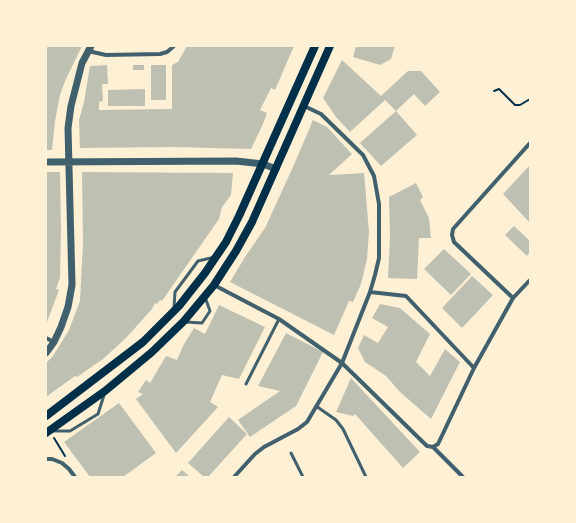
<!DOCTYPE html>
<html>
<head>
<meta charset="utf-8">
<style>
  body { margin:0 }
  #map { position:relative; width:576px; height:523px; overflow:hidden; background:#fdf0d5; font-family:"Space Grotesk",sans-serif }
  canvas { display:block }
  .frame { position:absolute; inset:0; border:47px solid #fdf0d5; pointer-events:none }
</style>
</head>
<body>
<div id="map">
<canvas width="576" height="523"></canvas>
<div class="frame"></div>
</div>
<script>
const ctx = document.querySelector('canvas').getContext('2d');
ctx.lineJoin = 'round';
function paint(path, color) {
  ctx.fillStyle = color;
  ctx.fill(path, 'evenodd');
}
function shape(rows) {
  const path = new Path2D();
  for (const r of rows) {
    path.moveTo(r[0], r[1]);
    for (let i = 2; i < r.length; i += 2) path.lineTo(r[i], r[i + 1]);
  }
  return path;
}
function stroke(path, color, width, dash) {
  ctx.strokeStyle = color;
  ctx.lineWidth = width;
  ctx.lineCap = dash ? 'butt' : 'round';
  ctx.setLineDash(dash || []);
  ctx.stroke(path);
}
paint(shape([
  [48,46,82,46,65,81,60,95,55,121,52,150,46,150,46,50],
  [187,46,294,46,275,90,271,88,260,110,267,113,263,124,251,149,172,147,80,148,79,120,84,102,90,66,107,65,108,84,102,84,103,101,99,102,99,110,172,109,172,65,178,62],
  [356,46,395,46,391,59,380,65,353,57],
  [342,60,381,96,408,71,421,71,440,92,425,106,414,94,396,111,385,100,350,132,336,117,323,98],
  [133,65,144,65,144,70,133,70],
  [151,65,166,65,166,100,151,100],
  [145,89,145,106,108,106,108,90],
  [396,111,417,135,381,166,360,143],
  [313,120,327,127,352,154,329,175,364,173,369,232,367,259,361,284,353,302,349,301,334,335,230,282,245,257,265,228,293,167],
  [530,165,530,223,503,194],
  [46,172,60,172,61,230,60,278,56,289,59,290,47,322,46,322],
  [82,172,233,173,231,195,222,207,219,219,162,301,160,300,157,304,155,303,152,309,126,338,103,359,77,377,75,376,46,397,46,363,53,356,69,330,80,301,83,243],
  [416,183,423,197,420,200,429,218,431,238,419,238,417,279,388,278,390,237,389,197],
  [514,226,530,241,530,252,527,256,505,235],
  [444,249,471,274,451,295,424,269],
  [472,276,493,295,462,328,442,308],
  [380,304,400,308,430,334,416,362,430,376,445,349,460,362,431,419,400,392,386,376,365,362,358,348,364,335,378,343,388,327,372,318],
  [219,305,265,327,239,379,222,375,210,402,218,407,176,453,136,399,143,394,138,392,146,380,150,383,166,356,177,360,184,344,194,328,205,334],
  [286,333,323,352,296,406,250,437,238,420,280,391,258,386],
  [351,378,420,452,403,468,355,414,353,416,336,412],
  [119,403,156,453,123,477,90,477,64,442],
  [229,417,247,434,208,477,204,477,188,463],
  [182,470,190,477,175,477]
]), '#bec0b2');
stroke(shape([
  [494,91,499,89,515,105,520,105,530,99],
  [54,438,65,456]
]), '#003049', 2);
stroke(shape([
  [174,308,175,292,198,261,215,257],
  [186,322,202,323,210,311,205,297],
  [246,384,279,319],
  [316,406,336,420,343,429,366,477],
  [52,431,70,431,98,414,104,395],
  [291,453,303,477]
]), '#3f606c', 3);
stroke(shape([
  [88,51,106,55,160,54,167,52,174,46],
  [214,285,279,319,342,363,427,446,433,447],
  [370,292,406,296,474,368],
  [513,298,454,242,452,235,453,229,530,143],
  [46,338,54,342],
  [433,447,438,444,474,368,513,298,530,280],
  [433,447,463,477],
  [46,459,52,459,62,463,69,469,75,477],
  [234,477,255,454,264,447,298,429,307,422,342,363,370,292,375,275,379,258,379,204,374,176,363,155,321,114,304,106]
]), '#3f606c', 4);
stroke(shape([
  [46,162,236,161,263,164,276,169],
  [46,353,54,342,61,327,68,307,72,285,68,128,71,106,82,63,91,46]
]), '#3f606c', 7);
stroke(shape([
  [46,416,143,342,179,306,205,273,226,242,239,216,315,46],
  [46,433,105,391,152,352,184,321,214,285,236,251,252,222,330,46]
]), '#003049', 8);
</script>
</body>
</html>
